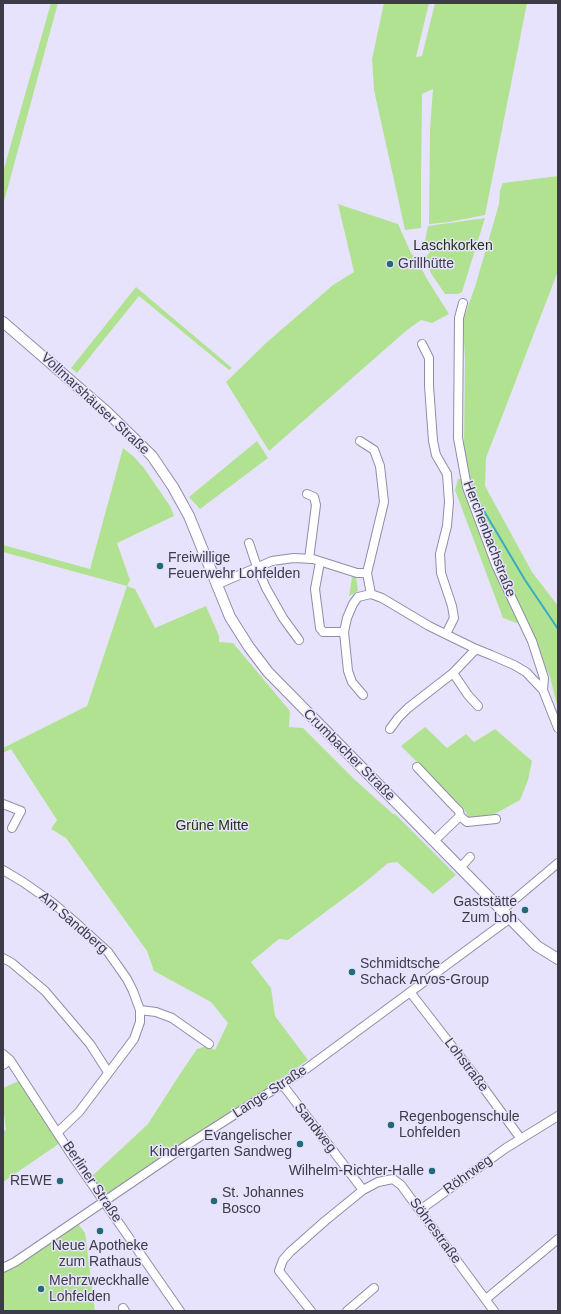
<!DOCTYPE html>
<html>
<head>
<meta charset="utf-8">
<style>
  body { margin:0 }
  #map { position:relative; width:561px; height:1314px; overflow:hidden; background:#e7e3fd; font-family:Arial,sans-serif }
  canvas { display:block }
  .frame { position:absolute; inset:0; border:4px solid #3d3b48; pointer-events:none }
</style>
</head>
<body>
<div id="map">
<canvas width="561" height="1314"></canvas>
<div class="frame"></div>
</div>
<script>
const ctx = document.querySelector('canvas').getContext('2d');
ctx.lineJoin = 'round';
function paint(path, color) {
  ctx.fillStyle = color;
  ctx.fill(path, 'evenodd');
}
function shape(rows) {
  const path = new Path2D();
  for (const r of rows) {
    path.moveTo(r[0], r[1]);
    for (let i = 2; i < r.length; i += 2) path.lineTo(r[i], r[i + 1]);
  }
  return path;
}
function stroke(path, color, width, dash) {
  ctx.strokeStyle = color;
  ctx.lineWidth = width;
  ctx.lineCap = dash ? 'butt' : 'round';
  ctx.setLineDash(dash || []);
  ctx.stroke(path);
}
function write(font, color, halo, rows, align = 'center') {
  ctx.font = font + ' Arial,sans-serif';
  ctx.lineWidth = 3;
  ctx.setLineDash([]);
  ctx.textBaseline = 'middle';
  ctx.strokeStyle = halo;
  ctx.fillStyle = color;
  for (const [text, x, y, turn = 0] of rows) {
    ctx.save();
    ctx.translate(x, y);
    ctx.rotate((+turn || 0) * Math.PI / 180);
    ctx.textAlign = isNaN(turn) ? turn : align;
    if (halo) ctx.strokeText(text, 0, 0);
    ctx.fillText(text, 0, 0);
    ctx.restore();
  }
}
paint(shape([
  [51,3,58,3,3,205,3,172],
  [384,3,429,3,416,57,422,56,435,3,527,3,485,215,449,222,429,224,430,129,433,89,422,94,421,179,421,228,405,230,374,90,372,59],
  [558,176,558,271,486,458,485,486,532,572,558,606,558,709,550,677,528,627,503,618,455,490,458,479,469,479,464,450,465,360,463,320,475,287,499,204,500,190,503,183],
  [338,204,398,224,411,253,416,258,427,279,449,314,432,323,421,320,407,330,269,451,226,382,266,343,333,285,354,272],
  [485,218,462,292,458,294,445,294,432,275,424,259,430,252,425,241,428,226],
  [136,287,232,368,229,370,139,296,77,373,71,368],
  [257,441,268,458,200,509,189,497],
  [123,448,133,456,144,468,170,506,174,516,117,543,130,580,127,586,135,589,155,628,206,606,219,636,219,642,233,643,290,711,289,727,303,728,354,779,393,814,395,814,456,875,433,894,397,862,388,863,363,884,288,940,279,939,251,962,271,988,275,1016,308,1060,106,1197,91,1177,148,1124,180,1074,197,1049,208,1046,215,1050,228,1023,211,1002,154,971,147,951,66,838,51,829,57,820,11,749,3,753,3,748,87,706,127,586,3,552,3,545,90,569],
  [352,577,356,577,358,591,349,596],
  [425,727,447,748,466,734,474,742,495,729,532,761,528,780,520,800,491,816,469,818,464,809,401,746],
  [19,1081,60,1143,3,1182,3,1131,6,1130,3,1104,3,1088],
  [79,1225,85,1233,86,1240,95,1311,3,1311,3,1274,69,1230]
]), '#b1e292');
stroke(shape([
  [478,501,525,580,558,629]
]), '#3dabbc', 2);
const minor = shape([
  [463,303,459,318,458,438,467,487,496,565,532,641,544,678,543,690,558,728],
  [422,344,429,358,429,386,433,441,436,455,447,474,449,502,447,526,440,554,441,573,452,606,454,618,446,634],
  [360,441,374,450,380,466,384,502,367,573],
  [307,494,314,497,316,505,309,559],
  [249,543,257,567,266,588,283,618,299,640],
  [320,562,315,589,320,628,323,632,344,632],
  [367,573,371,594,382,598,429,626,476,649,491,655,514,665,526,672,543,690],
  [216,585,272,561,294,558,313,559,357,573,367,573],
  [453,673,468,695,478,706],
  [363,695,352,682,348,671,344,632,347,618,353,604,358,597,371,594],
  [390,729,398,718,408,708,453,673,476,649],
  [417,767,452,804,459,811,460,816,434,841],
  [3,804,21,811,12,828],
  [460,816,467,822,496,819],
  [460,868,470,857],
  [3,870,23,882,53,903,75,922,108,952,127,979,133,991,140,1010,140,1022,134,1039,79,1112,58,1132],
  [501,911,558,863],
  [3,958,12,963,45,991,90,1044,108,1072],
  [410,992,472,1072,521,1139],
  [140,1010,156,1012,172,1018,209,1044],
  [3,1054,10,1060,71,1154,180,1311],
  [3,1065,10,1060],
  [282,1084,363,1190],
  [420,1210,506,1148,558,1116],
  [3,1268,15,1262,187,1145,306,1069,509,919],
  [486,1299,558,1239],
  [123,1308,125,1311],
  [311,1311,279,1271,283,1260,290,1252,325,1221,363,1190,378,1182,393,1179,401,1185,494,1311],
  [347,1311,374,1288]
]);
const major = shape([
  [3,322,107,412,152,456,173,487,189,516,230,617,249,647,268,672,537,946,558,959]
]);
stroke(minor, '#918ca9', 10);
stroke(major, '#918ca9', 12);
stroke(minor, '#fff', 8);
stroke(major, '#fff', 10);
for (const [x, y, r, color] of [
  [390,264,4,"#226a77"],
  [160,566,4,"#226a77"],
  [525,910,4,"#226a77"],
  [352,972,4,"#226a77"],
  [391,1125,4,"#226a77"],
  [300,1144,4,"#226a77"],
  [432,1171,4,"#226a77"],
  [60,1181,4,"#226a77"],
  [214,1201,4,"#226a77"],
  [100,1231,4,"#226a77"],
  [41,1289,4,"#226a77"]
]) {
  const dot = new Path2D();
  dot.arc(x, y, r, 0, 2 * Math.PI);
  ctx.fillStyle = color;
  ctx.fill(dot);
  stroke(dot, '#e7e3fd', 1.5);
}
write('14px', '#203412', '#e7e3fd', [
  ["Laschkorken",453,246],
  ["Grüne Mitte",212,826]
]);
write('14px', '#3d3b48', '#e7e3fd', [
  ["Grillhütte",398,264],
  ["Freiwillige",168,558],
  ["Feuerwehr Lohfelden",168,574],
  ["Gaststätte",517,902,"right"],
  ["Zum Loh",517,918,"right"],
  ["Schmidtsche",360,964],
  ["Schack Arvos-Group",360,980],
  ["Regenbogenschule",399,1117],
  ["Lohfelden",399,1133],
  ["Evangelischer",292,1136,"right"],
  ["Kindergarten Sandweg",292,1152,"right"],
  ["Wilhelm-Richter-Halle",424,1171,"right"],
  ["REWE",52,1181,"right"],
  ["St. Johannes",222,1193],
  ["Bosco",222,1209],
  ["Neue Apotheke",100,1246,"center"],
  ["zum Rathaus",100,1262,"center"],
  ["Mehrzweckhalle",49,1281],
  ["Lohfelden",49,1297]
], 'left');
write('14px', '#3d3b48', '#e7e3fd', [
  ["Vollmarshäuser Straße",95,404,43],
  ["Herchenbachstraße",489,539,69],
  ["Crumbacher Straße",349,755,45],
  ["Am Sandberg",73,923,41],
  ["Lohstraße",466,1065,53],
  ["Lange Straße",270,1092,-33],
  ["Sandweg",315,1128,52],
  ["Röhrweg",468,1175,-36],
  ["Berliner Straße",92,1182,56],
  ["Söhrestraße",435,1231,54]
]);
</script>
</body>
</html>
